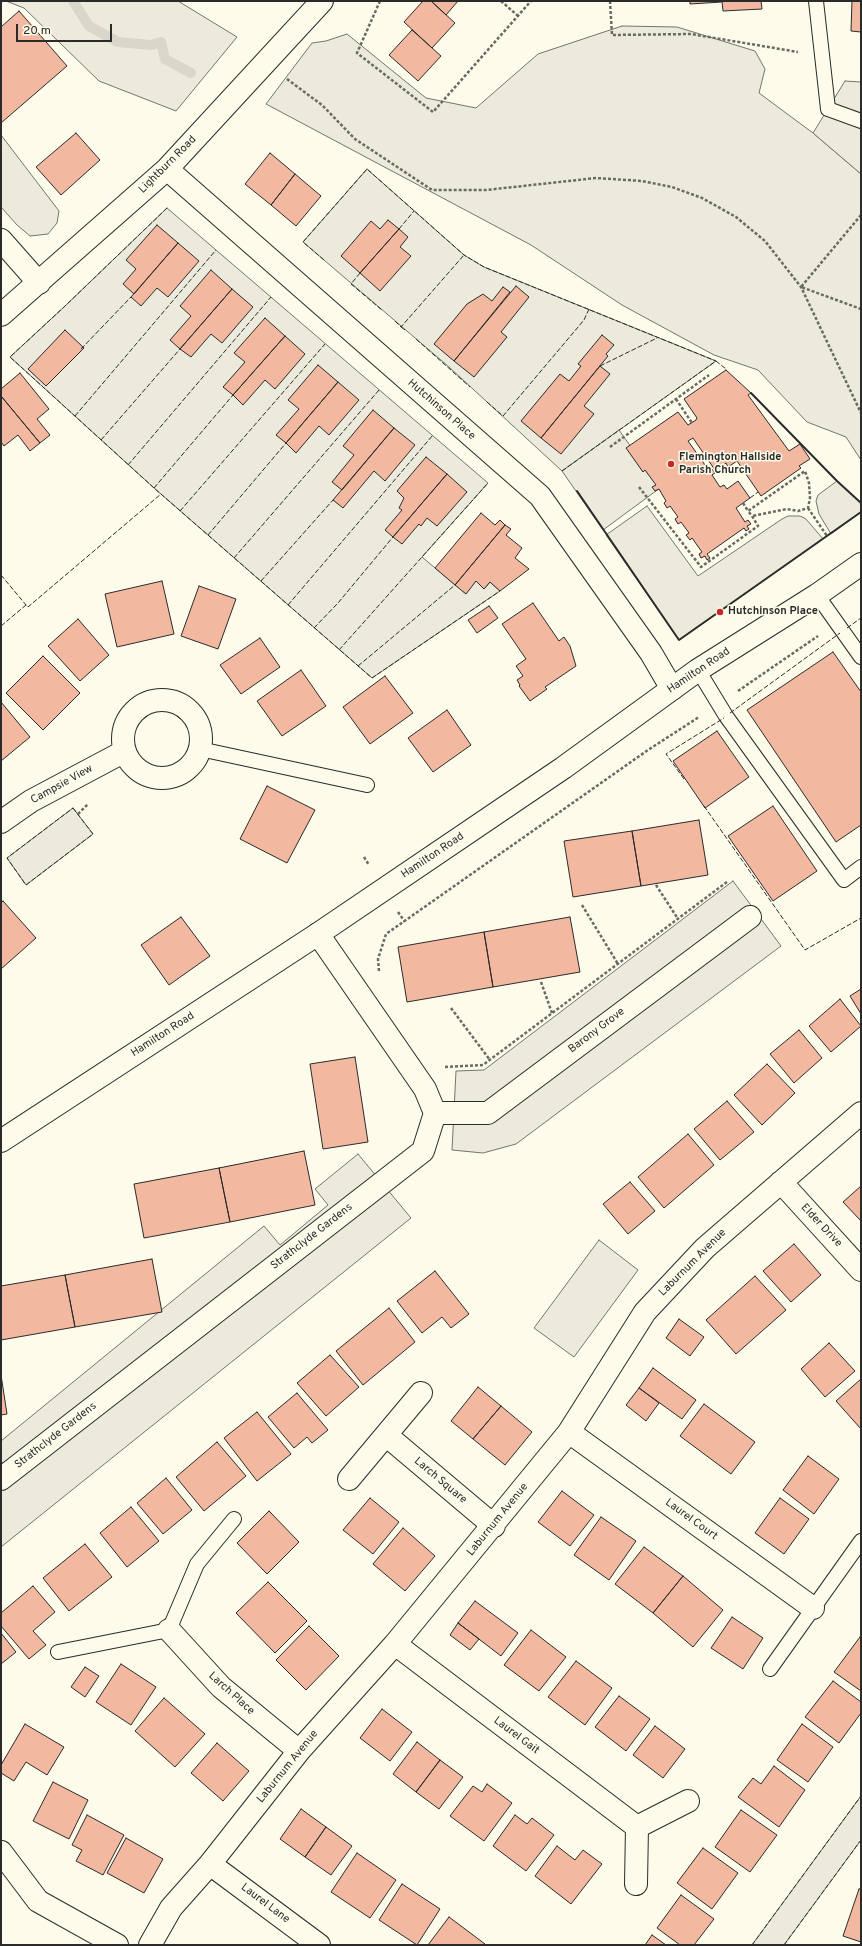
<!DOCTYPE html>
<html>
<head>
<meta charset="utf-8">
<style>
  body { margin:0 }
  #map { position:relative; width:862px; height:1946px; overflow:hidden; background:#fdfbea; font-family:Overpass,sans-serif }
  canvas { display:block }
  .frame { position:absolute; inset:0; border:2px solid #2b2b2b; pointer-events:none }
  .scale { position:absolute; left:16px; top:24px; width:96px; height:18px; box-sizing:border-box; border:2px solid #2b2b2b; border-top:0; padding-left:5px; font-size:12px; line-height:14px; white-space:nowrap; color:#2b2b2b; -webkit-text-stroke:3px #fdfbea; paint-order:stroke }
</style>
</head>
<body>
<div id="map">
<canvas width="862" height="1946"></canvas>
<div class="frame"></div>
<div class="scale">20 m</div>
</div>
<script>
const ctx = document.querySelector('canvas').getContext('2d');
ctx.lineJoin = 'round';
function paint(path, color) {
  ctx.fillStyle = color;
  ctx.fill(path, 'evenodd');
}
function shape(rows) {
  const path = new Path2D();
  for (const r of rows) {
    if (r.length === 3) {
      path.moveTo(r[0] + r[2], r[1]);
      path.arc(r[0], r[1], r[2], 0, 2 * Math.PI);
      continue;
    }
    path.moveTo(r[0], r[1]);
    for (let i = 2; i < r.length; i += 2) path.lineTo(r[i], r[i + 1]);
  }
  return path;
}
function stroke(path, color, width, dash) {
  ctx.strokeStyle = color;
  ctx.lineWidth = width;
  ctx.lineCap = dash ? 'butt' : 'round';
  ctx.setLineDash(dash || []);
  ctx.stroke(path);
}
function write(font, color, halo, rows, align = 'center') {
  ctx.font = font + ' Overpass,sans-serif';
  ctx.lineWidth = 3;
  ctx.setLineDash([]);
  ctx.textBaseline = 'middle';
  ctx.strokeStyle = halo;
  ctx.fillStyle = color;
  for (const [text, x, y, turn = 0] of rows) {
    ctx.save();
    ctx.translate(x, y);
    ctx.rotate((+turn || 0) * Math.PI / 180);
    ctx.textAlign = isNaN(turn) ? turn : align;
    if (halo) ctx.strokeText(text, 0, 0);
    ctx.fillText(text, 0, 0);
    ctx.restore();
  }
}
const green = shape([
  [6,1,178,1,237,37,176,111,99,81,24,8,6,1],
  [622,26,677,27,755,51,765,69,759,93,813,133,861,174,861,460,846,437,807,422,758,370,714,355,622,305,531,245,266,104,312,43,326,41,347,34,426,98,476,108,538,54,622,26],
  [1,135,59,211,57,223,48,234,30,236,17,225,1,207,1,135],
  [367,169,464,255,484,267,716,361,562,471,449,367,303,242,367,169],
  [167,208,488,483,422,557,465,593,476,581,484,589,490,582,500,591,372,678,154,488,10,357,64,307,167,208],
  [837,481,861,503,861,512,831,534,819,514,816,501,818,495,837,481],
  [647,506,698,576,782,519,788,516,800,516,806,519,823,539,679,640,606,535,647,506],
  [73,808,93,834,26,885,7,858,73,808],
  [599,1240,638,1270,574,1357,534,1328,599,1240],
  [861,1796,861,1840,784,1945,752,1945,861,1796]
]);
paint(green, '#ecebdb');
stroke(green, '#74746e', 1);
const parking = shape([
  [845,81,861,82,861,174,813,133,845,81],
  [619,430,660,488,603,530,562,471,619,430],
  [733,881,781,946,516,1144,483,1153,452,1150,456,1071,484,1070,733,881],
  [358,1154,411,1218,1,1547,1,1441,264,1226,280,1245,328,1205,315,1189,358,1154]
]);
paint(parking, '#eceadb');
stroke(parking, '#74746e', 1);
stroke(shape([
  [73,1,89,26,118,42,151,45,161,42,165,59,191,73]
]), '#d8d7c9', 10);
const building = shape([
  [423,1,431,1,455,23,432,48,404,22,423,1],
  [431,1,458,1,446,15,431,1],
  [690,1,722,1,722,2,690,4,690,1],
  [722,1,761,1,762,9,723,11,722,1],
  [852,1,861,1,861,32,851,31,852,1],
  [19,11,67,66,1,123,1,27,19,11],
  [412,30,441,56,418,81,389,55,412,30],
  [76,133,100,160,61,195,36,167,76,133],
  [270,153,295,174,271,205,245,184,270,153],
  [295,174,321,196,296,226,271,205,295,174],
  [388,220,399,229,360,273,341,256,371,221,380,229,388,220],
  [157,225,178,243,134,294,123,284,136,269,126,260,157,225],
  [399,229,408,237,400,247,411,256,380,291,360,273,399,229],
  [178,243,199,261,168,297,157,288,141,306,131,297,178,243],
  [211,270,232,289,180,349,170,340,191,316,180,306,211,270],
  [516,286,529,297,501,332,507,337,474,377,454,361,516,286],
  [503,287,510,292,454,361,434,344,467,304,483,294,492,301,503,287],
  [232,289,253,307,222,343,211,334,191,357,180,349,232,289],
  [265,318,285,336,233,395,223,387,245,362,234,353,265,318],
  [65,330,84,348,46,386,28,369,65,330],
  [602,335,614,345,606,354,608,356,541,438,521,421,560,374,569,381,581,366,578,364,602,335],
  [285,336,305,354,275,389,265,380,243,405,233,395,285,336],
  [318,365,338,382,286,443,276,435,299,409,288,400,318,365],
  [600,366,610,374,584,406,594,414,561,454,541,438,600,366],
  [726,370,751,393,748,395,789,451,800,444,810,459,799,466,801,468,761,496,737,461,728,467,726,463,715,470,693,438,688,441,698,455,700,453,703,457,701,459,709,471,712,469,715,473,712,475,720,487,724,485,727,489,738,481,750,498,736,508,745,522,748,520,751,524,747,526,749,529,746,531,744,528,707,554,710,558,707,560,705,556,701,558,699,554,702,552,692,538,690,540,686,535,689,533,681,522,678,524,675,519,678,517,670,506,667,508,664,503,666,501,659,489,655,491,652,487,656,485,645,470,643,472,626,448,678,412,688,425,696,420,697,418,684,399,726,370],
  [20,373,49,409,37,419,50,435,40,443,1,396,1,389,20,373],
  [338,382,359,400,329,435,319,426,296,453,286,443,338,382],
  [1,396,40,443,30,451,18,435,4,446,1,442,1,396],
  [373,410,394,428,342,490,332,482,354,455,343,446,373,410],
  [394,428,415,445,385,481,374,471,343,508,333,500,394,428],
  [426,457,447,474,393,537,385,530,402,510,399,508,404,498,397,491,426,457],
  [447,474,467,492,437,526,427,518,421,526,419,524,402,544,393,537,447,474],
  [481,513,495,525,500,520,505,525,455,585,435,568,481,513],
  [505,525,511,529,506,535,522,548,515,558,529,569,500,591,490,582,484,589,476,581,466,594,455,585,505,525],
  [162,581,174,634,117,647,105,594,162,581],
  [199,586,236,599,218,649,181,636,199,586],
  [533,603,559,641,564,637,570,646,576,666,545,687,547,689,530,701,519,686,520,685,517,680,523,676,516,666,526,659,502,624,533,603],
  [489,606,498,618,477,633,468,620,489,606],
  [78,619,109,655,80,681,48,646,78,619],
  [260,638,280,667,241,694,220,665,260,638],
  [833,652,861,692,861,825,836,842,747,710,833,652],
  [43,656,80,693,43,730,6,693,43,656],
  [301,670,326,706,282,736,257,701,301,670],
  [385,676,413,713,370,744,343,707,385,676],
  [1,702,30,737,1,761,1,702],
  [447,710,471,745,433,772,408,738,447,710],
  [717,731,749,777,705,808,673,761,717,731],
  [267,786,315,810,287,863,240,839,267,786],
  [773,806,817,871,773,901,728,836,773,806],
  [699,820,708,875,641,886,632,831,699,820],
  [632,831,641,886,573,897,564,841,632,831],
  [3,901,36,938,1,969,1,903,3,901],
  [181,917,210,956,169,985,141,945,181,917],
  [570,917,580,972,493,987,484,932,570,917],
  [484,932,493,987,407,1002,398,947,484,932],
  [861,989,861,1014,850,996,861,989],
  [840,999,861,1026,831,1052,809,1026,840,999],
  [799,1030,822,1058,794,1083,770,1054,799,1030],
  [355,1057,368,1142,323,1149,310,1064,355,1057],
  [767,1064,795,1093,762,1125,734,1095,767,1064],
  [727,1101,754,1132,720,1160,694,1129,727,1101],
  [688,1134,714,1165,664,1208,638,1177,688,1134],
  [304,1151,315,1205,230,1222,219,1168,304,1151],
  [219,1168,230,1222,144,1238,134,1184,219,1168],
  [630,1182,655,1211,628,1234,603,1204,630,1182],
  [861,1186,861,1221,843,1202,861,1186],
  [794,1244,821,1275,791,1302,763,1271,794,1244],
  [152,1259,162,1312,75,1327,65,1275,152,1259],
  [435,1271,469,1314,451,1328,442,1317,422,1333,397,1301,435,1271],
  [65,1275,75,1327,1,1340,1,1286,65,1275],
  [755,1276,786,1310,736,1354,706,1320,755,1276],
  [389,1308,415,1342,363,1385,336,1351,389,1308],
  [679,1319,704,1337,690,1356,666,1338,679,1319],
  [829,1343,855,1371,825,1397,801,1369,829,1343],
  [330,1355,359,1387,326,1416,297,1383,330,1355],
  [653,1368,696,1400,682,1419,639,1388,653,1368],
  [1,1375,7,1414,1,1415,1,1375],
  [861,1379,861,1429,836,1401,861,1379],
  [478,1387,501,1406,473,1439,451,1421,478,1387],
  [639,1388,659,1403,646,1421,626,1405,639,1388],
  [297,1393,328,1430,312,1443,307,1437,294,1448,268,1417,297,1393],
  [704,1404,755,1442,731,1474,680,1436,704,1404],
  [501,1406,532,1432,505,1465,473,1439,501,1406],
  [257,1412,291,1454,257,1481,224,1438,257,1412],
  [217,1442,246,1476,204,1511,176,1477,217,1442],
  [808,1456,839,1479,814,1514,783,1490,808,1456],
  [166,1478,192,1510,163,1534,137,1503,166,1478],
  [562,1491,594,1515,570,1546,538,1522,562,1491],
  [370,1498,399,1522,373,1554,343,1530,370,1498],
  [780,1498,809,1519,784,1554,755,1533,780,1498],
  [131,1507,159,1541,127,1567,100,1533,131,1507],
  [269,1511,299,1542,267,1574,237,1543,269,1511],
  [601,1517,636,1541,609,1580,574,1555,601,1517],
  [403,1528,435,1556,405,1591,373,1564,403,1528],
  [85,1544,112,1577,69,1611,43,1578,85,1544],
  [644,1547,683,1576,653,1613,615,1584,644,1547],
  [683,1576,723,1610,693,1647,653,1613,683,1576],
  [268,1582,307,1621,275,1653,236,1613,268,1582],
  [33,1586,55,1612,33,1631,46,1645,29,1659,1,1626,1,1613,33,1586],
  [475,1601,518,1633,501,1656,458,1623,475,1601],
  [732,1617,763,1638,743,1669,711,1648,732,1617],
  [458,1623,479,1639,470,1650,450,1635,458,1623],
  [309,1626,339,1656,306,1690,276,1660,309,1626],
  [531,1630,566,1657,539,1691,504,1665,531,1630],
  [1,1633,16,1652,1,1664,1,1633],
  [860,1637,861,1638,861,1691,834,1672,860,1637],
  [576,1661,612,1688,585,1725,548,1697,576,1661],
  [121,1664,156,1687,131,1725,96,1702,121,1664],
  [85,1667,99,1676,85,1697,71,1687,85,1667],
  [833,1681,861,1702,861,1713,839,1743,805,1717,833,1681],
  [619,1696,650,1719,626,1751,595,1727,619,1696],
  [164,1698,205,1734,175,1767,135,1731,164,1698],
  [382,1709,412,1732,390,1761,360,1738,382,1709],
  [25,1724,64,1747,47,1775,26,1762,14,1781,1,1773,1,1765,25,1724],
  [802,1724,833,1747,808,1782,777,1760,802,1724],
  [655,1726,685,1749,663,1778,633,1755,655,1726],
  [417,1742,440,1760,416,1792,393,1774,417,1742],
  [217,1743,249,1771,223,1801,191,1773,217,1743],
  [440,1760,463,1777,439,1809,416,1792,440,1760],
  [774,1766,805,1790,779,1827,738,1797,753,1778,761,1784,774,1766],
  [53,1782,88,1800,69,1839,33,1821,53,1782],
  [487,1784,512,1803,484,1841,450,1816,473,1786,482,1792,487,1784],
  [301,1809,326,1827,305,1857,280,1839,301,1809],
  [741,1810,777,1835,750,1872,715,1847,741,1810],
  [87,1815,124,1835,103,1875,76,1861,82,1850,72,1845,87,1815],
  [515,1815,527,1824,532,1818,554,1835,526,1871,493,1846,515,1815],
  [326,1827,352,1846,331,1875,305,1857,326,1827],
  [126,1838,163,1859,144,1893,107,1873,126,1838],
  [557,1846,575,1860,583,1850,602,1864,571,1904,535,1876,557,1846],
  [703,1848,738,1873,712,1909,677,1883,703,1848],
  [357,1853,396,1880,370,1918,331,1892,357,1853],
  [402,1884,440,1909,417,1945,379,1920,402,1884],
  [859,1889,861,1889,861,1942,843,1936,859,1889],
  [681,1895,714,1919,694,1945,680,1945,657,1928,681,1895],
  [449,1917,485,1944,484,1945,428,1945,449,1917],
  [652,1935,666,1945,645,1945,652,1935]
]);
paint(building, '#f2b8a0');
stroke(building, '#2b2b2b', 1);
const service = shape([
  [816,1,828,109,861,121],
  [817,595,861,657],
  [698,670,726,716,844,880,861,867],
  [200,749,367,785],
  [58,1652,169,1630,197,1564,234,1519],
  [770,1669,861,1541]
]);
const minor = shape([
  [167,169,540,496,651,653,672,689],
  [1,240,39,283],
  [1,315,167,169,322,1],
  [162,739,39],
  [1,822,31,801,125,751],
  [435,1113,488,1113,750,917],
  [781,1182,861,1270],
  [569,1432,813,1608],
  [386,1435,494,1526],
  [1,1479,423,1151,435,1113,425,1089,318,934],
  [349,1479,421,1393],
  [169,1630,221,1687,299,1751],
  [395,1644,637,1827],
  [1,1852,38,1901,117,1945],
  [210,1864,319,1945],
  [636,1884,637,1827,688,1801],
  [150,1945,171,1908,210,1864,299,1751,395,1644,569,1432,645,1312,705,1248,861,1113]
]);
const primary = shape([
  [1,1141,318,934,563,768,698,670,817,595,861,564]
]);
stroke(service, '#2b2b2b', 16);
stroke(minor, '#2b2b2b', 24);
stroke(primary, '#2b2b2b', 24);
stroke(shape([
  [380,1,357,53,433,112,531,1],
  [501,1,518,16],
  [610,1,612,35,691,34,798,52],
  [287,79,322,105,355,139,432,190,486,190,596,178,642,181,672,187,702,198,736,217,765,241,801,287,861,413],
  [861,215,801,287,861,309],
  [676,399,692,423],
  [610,447,709,375],
  [639,487,701,567,758,526,752,516,748,511,805,471,809,483,810,498,808,508,798,511,787,509,752,516],
  [743,503,748,511],
  [808,508,827,536],
  [738,691,818,636],
  [78,814,88,804],
  [364,857,369,865],
  [656,885,678,919],
  [582,905,618,964],
  [398,912,405,922],
  [379,971,378,959,386,934,648,750,699,717],
  [541,982,552,1013],
  [451,1008,490,1060],
  [445,1067,483,1065,727,882]
]), '#6a6964', 2.5, [3, 2]);
stroke(service, '#fdfbea', 14);
stroke(minor, '#fdfbea', 22);
stroke(primary, '#fdfbea', 22);
stroke(shape([
  [167,208,64,307,10,357,154,488,372,678,500,591],
  [399,229,414,211],
  [324,260,303,242,367,169,464,255,484,267,716,361],
  [360,273,351,284,383,311],
  [395,321,401,327,464,255],
  [401,327,405,330],
  [416,339,470,387],
  [81,349,131,297],
  [600,366,657,338],
  [487,402,503,416,584,320,589,309],
  [75,416,216,250],
  [101,440,180,349],
  [128,465,271,297],
  [562,471,716,361,726,369],
  [154,488,233,395],
  [750,498,758,492],
  [180,511,325,344],
  [208,535,286,443],
  [234,558,379,390],
  [1,575,26,605],
  [261,581,333,500],
  [288,605,433,435],
  [1,626,26,605,28,607,161,494],
  [314,628,338,603,393,537],
  [847,628,861,618],
  [339,650,488,483],
  [358,666,455,585],
  [730,713,840,633],
  [684,779,666,754,724,718],
  [704,806,805,950,861,918],
  [73,808,93,834,26,885,7,858,73,808],
  [752,1945,861,1796],
  [784,1945,861,1840]
]), '#2b2b2b', 1, [5, 2]);
stroke(shape([
  [751,393,837,481,861,503],
  [577,491,679,640,861,512]
]), '#2b2b2b', 2);
for (const [x, y, r, color] of [
  [671,464,4,"#c62828"],
  [720,612,4,"#c62828"]
]) {
  const dot = new Path2D();
  dot.arc(x, y, r, 0, 2 * Math.PI);
  ctx.fillStyle = color;
  ctx.fill(dot);
  stroke(dot, '#fdfbea', 1.5);
}
write('11px', '#2b2b2b', '#fdfbea', [
  ["Lightburn Road",168,165,-45],
  ["Hutchinson Place",441,410,41],
  ["Hamilton Road",699,671,-34],
  ["Campsie View",62,785,-29],
  ["Hamilton Road",433,856,-34],
  ["Barony Grove",597,1031,-37],
  ["Hamilton Road",163,1035,-33],
  ["Elder Drive",821,1226,47],
  ["Strathclyde Gardens",312,1237,-38],
  ["Laburnum Avenue",693,1263,-45],
  ["Strathclyde Gardens",56,1436,-38],
  ["Larch Square",440,1481,40],
  ["Laburnum Avenue",498,1520,-51],
  ["Laurel Court",691,1520,36],
  ["Larch Place",231,1694,42],
  ["Laurel Gait",516,1736,37],
  ["Laburnum Avenue",288,1767,-51],
  ["Laurel Lane",265,1904,37]
]);
write('bold 11px', '#2b2b2b', '#fdfbea', [
  ["Flemington Hallside",679,458],
  ["Parish Church",679,471],
  ["Hutchinson Place",728,612]
], 'left');
</script>
</body>
</html>
